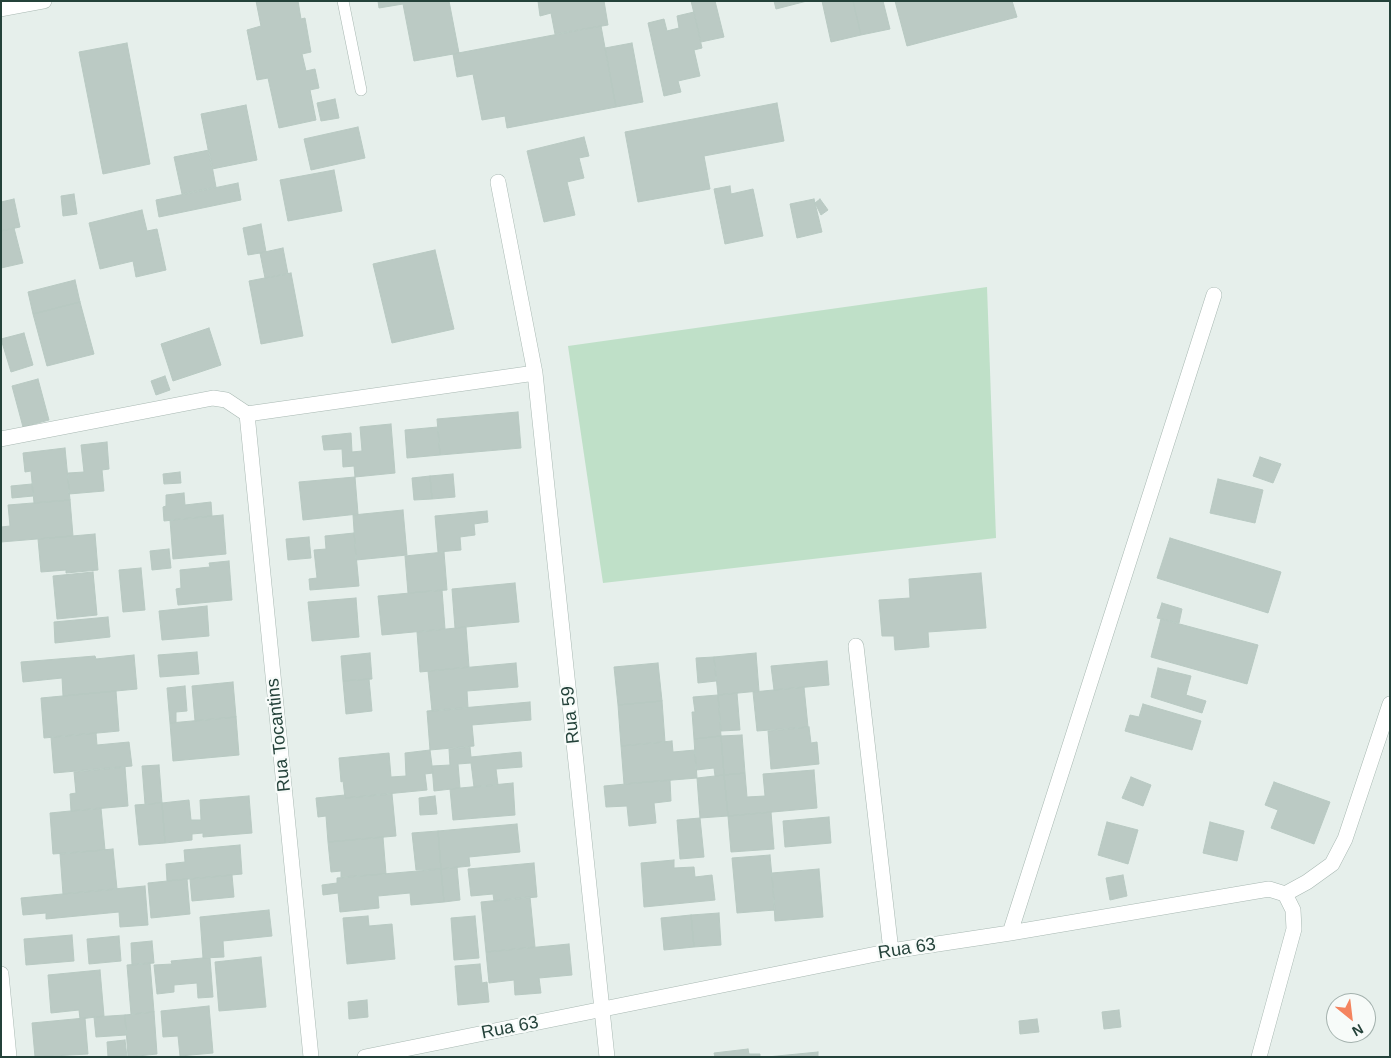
<!DOCTYPE html>
<html>
<head>
<meta charset="utf-8">
<style>
  body { margin:0 }
  #map { position:relative; width:1391px; height:1058px; overflow:hidden; background:#e6efeb; font-family:Arial,sans-serif }
  canvas { display:block }
  .frame { position:absolute; inset:0; border:2px solid #24423a; pointer-events:none }
  .north { position:absolute; left:1326px; top:993px; width:50px; height:50px; box-sizing:border-box; background:#f7fbf9; border:1px solid #a3b1ad; border-radius:50%; rotate:151deg; font-size:14px; font-weight:700; line-height:20px; text-align:center; color:#24423a }
  .north::after { content:''; display:block; margin:auto; width:18px; height:22px; background:#f4845f; clip-path:polygon(50% 0,100% 100%,50% 72%,0 100%) }
</style>
</head>
<body>
<div id="map">
<canvas width="1391" height="1058"></canvas>
<div class="frame"></div>
<div class="north">N</div>
</div>
<script>
const ctx = document.querySelector('canvas').getContext('2d');
ctx.lineJoin = 'round';
function paint(path, color) {
  ctx.fillStyle = color;
  ctx.fill(path, 'evenodd');
}
function shape(rows) {
  const path = new Path2D();
  for (const r of rows) {
    path.moveTo(r[0], r[1]);
    for (let i = 2; i < r.length; i += 2) path.lineTo(r[i], r[i + 1]);
  }
  return path;
}
function stroke(path, color, width, dash) {
  ctx.strokeStyle = color;
  ctx.lineWidth = width;
  ctx.lineCap = dash ? 'butt' : 'round';
  ctx.setLineDash(dash || []);
  ctx.stroke(path);
}
function write(font, color, halo, rows, align = 'center') {
  ctx.font = font + ' Arial,sans-serif';
  ctx.lineWidth = 4.5;
  ctx.setLineDash([]);
  ctx.textBaseline = 'middle';
  ctx.strokeStyle = halo;
  ctx.fillStyle = color;
  for (const [text, x, y, turn = 0] of rows) {
    ctx.save();
    ctx.translate(x, y);
    ctx.rotate((+turn || 0) * Math.PI / 180);
    ctx.textAlign = isNaN(turn) ? turn : align;
    if (halo) ctx.strokeText(text, 0, 0);
    ctx.fillText(text, 0, 0);
    ctx.restore();
  }
}
paint(shape([
  [987,287,996,538,603,583,568,346]
]), '#bfe0c8');
const building = shape([
  [256,1,298,1,301,19,305,18,311,52,302,54,306,71,315,69,319,88,310,90,316,120,279,128,268,78,257,80,247,30,261,26,256,1],
  [378,1,449,1,459,53,414,61,403,4,379,8,378,1],
  [538,1,604,1,608,25,555,34,551,13,540,16,538,1],
  [691,1,715,1,724,37,701,42,691,1],
  [774,1,807,1,776,9,774,1],
  [822,1,853,1,861,35,831,42,822,1],
  [853,1,883,1,890,29,861,35,853,1],
  [895,1,1012,1,1017,17,907,46,895,1],
  [694,12,702,48,694,50,700,76,678,81,681,92,664,96,648,23,664,19,667,31,679,28,677,16,694,12],
  [601,26,616,107,507,128,505,116,482,120,473,74,457,77,453,54,601,26],
  [127,43,150,164,103,174,79,52,127,43],
  [632,43,643,102,616,107,605,48,632,43],
  [335,99,339,118,321,121,317,103,335,99],
  [777,103,784,141,704,156,710,189,638,202,625,132,777,103],
  [246,105,257,160,212,169,201,114,246,105],
  [358,127,365,158,311,170,304,139,358,127],
  [584,137,589,156,579,158,584,178,567,182,575,215,544,222,527,151,584,137],
  [209,150,216,187,182,194,174,157,209,150],
  [334,170,342,211,288,221,280,180,334,170],
  [238,183,241,200,159,217,156,200,238,183],
  [730,186,731,194,753,189,763,236,725,244,714,189,730,186],
  [74,194,77,214,63,216,61,196,74,194],
  [14,199,20,227,1,231,1,202,14,199],
  [814,199,822,232,797,238,790,204,814,199],
  [820,199,828,210,821,215,815,203,820,199],
  [142,210,147,231,157,229,166,270,136,277,133,261,100,269,89,223,142,210],
  [261,224,266,252,248,255,243,228,261,224],
  [14,228,23,263,1,268,1,231,14,228],
  [283,248,288,274,265,278,260,253,283,248],
  [435,250,454,329,392,343,373,264,435,250],
  [291,273,303,336,261,344,249,281,291,273],
  [75,280,80,302,33,314,28,292,75,280],
  [80,302,94,354,47,366,33,314,80,302],
  [209,328,221,365,173,381,161,344,209,328],
  [24,333,33,365,11,372,1,339,24,333],
  [165,376,170,390,156,395,151,381,165,376],
  [38,379,49,420,23,427,12,386,38,379],
  [518,412,521,448,440,455,437,419,518,412],
  [391,424,395,473,355,477,354,466,343,467,342,449,324,450,322,436,351,433,352,452,362,451,360,427,391,424],
  [438,427,440,455,407,458,405,430,438,427],
  [107,442,109,469,102,470,104,491,69,494,68,473,84,472,81,445,107,442],
  [65,448,70,500,34,503,31,471,25,472,23,453,65,448],
  [1260,457,1281,464,1273,483,1253,476,1260,457],
  [180,472,181,483,164,484,163,474,180,472],
  [453,474,455,497,432,499,430,476,453,474],
  [430,476,432,499,414,500,412,478,430,476],
  [355,477,358,514,303,520,299,482,355,477],
  [1218,479,1263,490,1255,523,1210,513,1218,479],
  [32,484,33,496,12,498,11,486,32,484],
  [184,493,185,505,211,502,212,516,164,521,163,507,166,506,166,495,184,493],
  [70,500,73,536,1,542,1,527,10,526,8,505,70,500],
  [403,510,407,555,356,560,353,515,403,510],
  [487,511,488,522,474,524,475,535,460,537,461,550,438,552,435,516,487,511],
  [223,515,226,554,173,559,170,520,223,515],
  [354,533,359,586,310,590,309,579,317,578,314,550,326,549,325,536,354,533],
  [95,534,98,570,66,573,66,570,41,572,38,539,95,534],
  [309,537,311,558,288,560,286,539,309,537],
  [1170,538,1281,572,1268,613,1157,578,1170,538],
  [169,549,171,568,152,570,150,551,169,549],
  [444,552,447,590,408,593,405,556,444,552],
  [229,561,232,600,178,605,176,589,181,588,180,570,210,567,209,563,229,561],
  [141,568,145,610,123,612,119,570,141,568],
  [93,572,97,615,57,619,53,576,93,572],
  [981,573,986,628,928,632,929,647,895,650,894,636,882,636,879,600,910,598,909,579,981,573],
  [515,583,519,622,455,628,452,589,515,583],
  [442,590,445,629,382,635,378,596,442,590],
  [356,598,359,637,312,641,308,602,356,598],
  [1162,603,1182,609,1179,623,1157,618,1162,603],
  [207,606,209,636,162,640,159,611,207,606],
  [108,617,110,637,55,643,54,622,108,617],
  [1161,619,1258,645,1247,684,1151,657,1161,619],
  [466,627,469,667,420,672,417,632,466,627],
  [197,652,199,674,160,677,158,655,197,652],
  [370,653,372,679,343,681,341,656,370,653],
  [756,653,759,691,718,695,714,657,756,653],
  [134,655,137,689,63,696,62,678,23,682,21,662,95,656,96,659,134,655],
  [714,657,716,681,698,683,696,658,714,657],
  [827,661,829,685,774,690,771,666,827,661],
  [516,663,518,687,467,691,468,708,432,711,428,671,516,663],
  [658,663,662,701,618,705,614,667,658,663],
  [1158,668,1191,676,1186,695,1206,701,1202,713,1151,697,1158,668],
  [369,679,372,711,346,714,343,681,369,679],
  [233,682,236,717,195,721,192,686,233,682],
  [185,686,187,711,176,712,176,722,170,723,167,688,185,686],
  [804,687,808,727,757,731,753,692,804,687],
  [116,691,119,731,44,738,41,698,116,691],
  [737,693,740,730,721,731,718,695,737,693],
  [718,695,721,736,694,739,692,712,695,712,693,697,718,695],
  [662,701,665,742,621,746,618,705,662,701],
  [530,702,531,720,472,725,474,746,430,750,427,711,530,702],
  [1143,704,1201,721,1192,750,1125,731,1130,715,1139,717,1143,704],
  [236,717,239,755,173,761,170,723,236,717],
  [809,727,811,743,817,742,819,764,771,769,768,731,809,727],
  [96,733,97,745,129,742,132,766,54,773,51,737,96,733],
  [742,735,745,773,724,775,721,736,742,735],
  [721,736,724,775,715,776,714,768,696,770,694,739,721,736],
  [672,741,673,752,695,750,697,778,624,784,621,746,672,741],
  [470,747,471,757,521,752,522,767,496,769,498,785,474,787,471,763,458,764,460,788,434,791,432,766,450,765,449,749,470,747],
  [430,750,433,773,425,774,427,790,345,798,343,781,341,782,339,758,389,753,391,777,406,776,405,753,430,750],
  [159,765,162,803,145,804,142,766,159,765],
  [125,767,128,806,71,811,70,794,76,793,74,772,125,767],
  [814,770,817,808,728,816,724,775,745,773,747,797,765,796,763,774,814,770],
  [724,775,728,816,700,818,697,778,724,775],
  [1131,777,1151,785,1143,806,1122,798,1131,777],
  [670,780,671,801,654,803,656,823,629,826,627,806,606,807,604,786,670,780],
  [1274,782,1330,802,1314,844,1271,828,1278,810,1265,805,1274,782],
  [513,783,515,815,453,820,450,789,513,783],
  [392,794,396,836,328,842,326,816,318,817,316,798,345,795,345,798,392,794],
  [249,796,252,833,203,837,203,833,192,834,192,840,165,843,162,803,189,800,191,820,201,820,200,800,249,796],
  [435,796,437,814,420,815,419,798,435,796],
  [162,803,165,843,139,845,135,805,162,803],
  [101,808,105,850,53,854,50,813,101,808],
  [771,812,774,849,731,852,728,816,771,812],
  [829,817,831,843,785,847,783,821,829,817],
  [700,818,704,857,680,859,677,820,700,818],
  [1107,822,1138,830,1128,864,1098,855,1107,822],
  [1210,822,1244,831,1237,861,1203,853,1210,822],
  [517,824,520,852,469,857,470,866,441,869,438,831,517,824],
  [438,831,441,869,416,870,412,833,438,831],
  [383,837,386,874,341,877,341,871,331,872,328,842,383,837],
  [240,845,242,874,167,881,166,864,185,862,184,850,240,845],
  [113,849,117,889,63,894,60,854,113,849],
  [770,855,775,910,737,913,732,858,770,855],
  [674,860,674,868,694,867,695,877,712,875,715,900,644,907,641,863,674,860],
  [534,863,537,897,494,901,493,894,471,896,468,869,534,863],
  [457,867,460,900,444,902,441,869,457,867],
  [441,869,444,902,411,905,410,893,378,896,379,908,340,912,338,893,323,895,322,885,337,883,337,878,441,869],
  [819,869,823,917,775,921,772,873,819,869],
  [232,875,234,897,192,901,190,879,232,875],
  [1123,875,1127,896,1110,900,1106,878,1123,875],
  [187,879,190,914,151,918,148,883,187,879],
  [145,886,148,925,120,927,119,912,46,919,46,913,23,915,21,898,145,886],
  [530,897,535,947,486,952,481,902,530,897],
  [269,910,272,936,223,941,224,957,203,958,200,917,269,910],
  [719,913,721,945,694,947,691,915,719,913],
  [691,915,694,947,664,950,661,918,691,915],
  [368,916,369,926,392,924,395,959,347,964,343,918,368,916],
  [475,916,479,958,454,960,451,918,475,916],
  [72,935,74,961,26,965,24,939,72,935],
  [119,936,121,961,89,964,87,939,119,936],
  [152,941,154,963,132,965,131,943,152,941],
  [569,944,572,975,539,978,541,993,515,995,514,980,489,983,486,952,569,944],
  [261,957,266,1007,219,1011,215,962,261,957],
  [203,958,210,958,213,997,198,998,197,983,174,985,174,992,157,994,154,965,172,964,171,961,203,958],
  [150,963,154,1012,131,1014,127,965,150,963],
  [480,964,482,983,487,982,489,1002,458,1005,455,966,480,964],
  [100,970,104,1016,80,1019,79,1010,51,1013,48,975,100,970],
  [367,1000,368,1017,349,1019,348,1002,367,1000],
  [209,1006,213,1053,180,1056,178,1036,163,1037,161,1011,209,1006],
  [1119,1010,1121,1027,1104,1029,1102,1012,1119,1010],
  [154,1012,157,1054,128,1057,125,1015,154,1012],
  [125,1015,126,1035,96,1037,94,1017,125,1015],
  [85,1018,88,1054,35,1057,32,1023,85,1018],
  [1037,1019,1039,1032,1020,1034,1019,1021,1037,1019],
  [125,1040,127,1057,108,1057,107,1042,125,1040],
  [748,1049,749,1054,760,1054,760,1057,715,1057,714,1053,748,1049],
  [818,1052,818,1057,767,1057,818,1052]
]);
paint(building, '#bbcac4');
stroke(building, '#b8c9c2', 1);
const service = shape([
  [343,1,361,90]
]);
const minor = shape([
  [498,182,535,373,607,1057],
  [247,414,311,1057],
  [1,439,213,398,226,400,247,414,535,373],
  [856,646,891,951],
  [1285,894,1307,882,1332,864,1345,839,1390,704],
  [1010,933,1214,295],
  [1,974,9,1057],
  [365,1057,891,951,1010,933,1269,889,1285,894,1293,910,1294,929,1259,1057]
]);
const tertiary = shape([
  [1,9,44,1]
]);
stroke(service, '#a8b8b2', 12);
stroke(minor, '#a8b8b2', 16);
stroke(tertiary, '#a8b8b2', 16);
stroke(service, '#fff', 11);
stroke(minor, '#fff', 15);
stroke(tertiary, '#fff', 15);
write('18px', '#24423a', '#f7fbf9', [
  ["Rua 59",571,715,-96],
  ["Rua Tocantins",279,735,-96],
  ["Rua 63",907,949,-9],
  ["Rua 63",510,1028,-11]
]);
</script>
</body>
</html>
